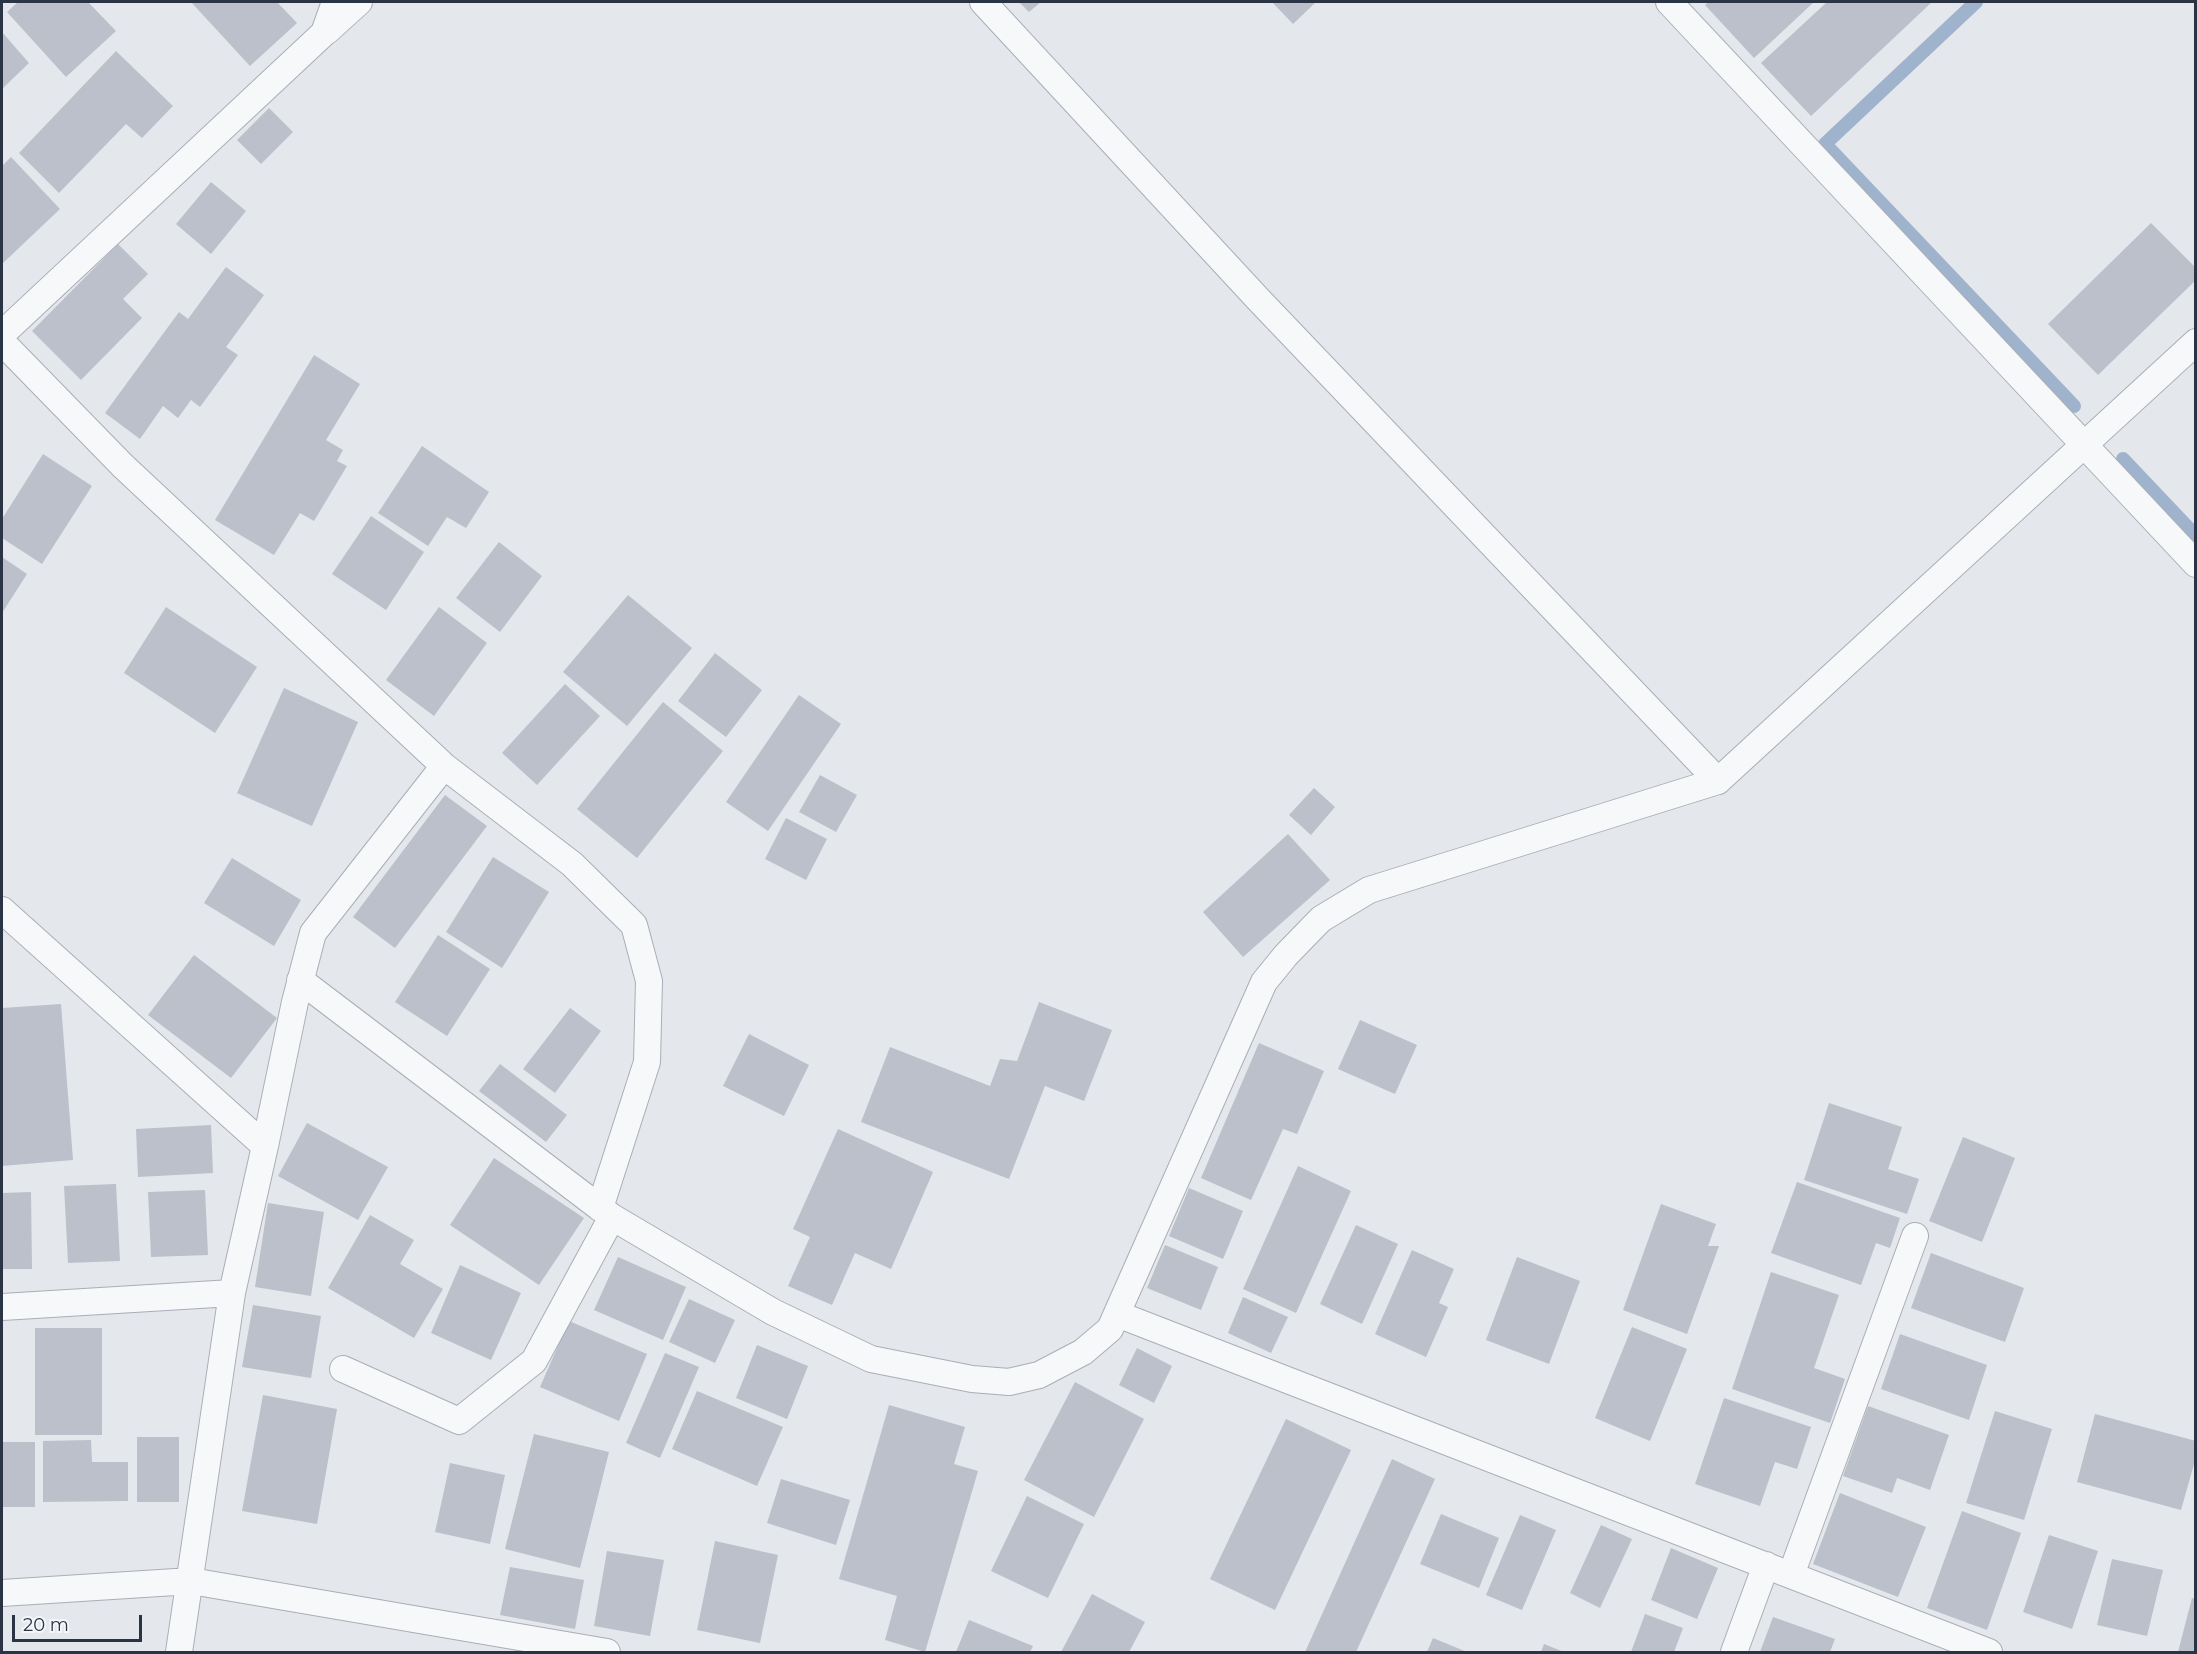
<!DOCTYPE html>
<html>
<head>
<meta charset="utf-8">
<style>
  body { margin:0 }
  #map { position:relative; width:2197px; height:1654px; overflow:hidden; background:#e4e7ec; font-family:Montserrat,sans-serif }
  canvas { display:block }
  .frame { position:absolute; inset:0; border:3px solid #2b3445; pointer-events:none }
  .scale { position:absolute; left:12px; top:1615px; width:130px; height:27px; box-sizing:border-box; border:3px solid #2b3445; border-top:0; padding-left:8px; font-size:18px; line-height:21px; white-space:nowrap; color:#2b3445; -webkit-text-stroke:4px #f4f6f9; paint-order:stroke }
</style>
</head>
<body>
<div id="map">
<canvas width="2197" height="1654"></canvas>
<div class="frame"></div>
<div class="scale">20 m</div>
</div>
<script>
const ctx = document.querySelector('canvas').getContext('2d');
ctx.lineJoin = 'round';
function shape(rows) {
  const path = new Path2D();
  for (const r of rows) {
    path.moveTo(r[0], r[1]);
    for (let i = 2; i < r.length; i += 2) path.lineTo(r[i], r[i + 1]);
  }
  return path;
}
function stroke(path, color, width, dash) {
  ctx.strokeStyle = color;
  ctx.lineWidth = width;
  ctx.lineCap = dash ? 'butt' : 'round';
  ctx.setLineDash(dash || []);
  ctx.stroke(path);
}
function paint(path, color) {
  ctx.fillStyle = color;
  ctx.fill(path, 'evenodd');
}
stroke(shape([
  [1976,2,1825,144,2074,406],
  [2123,459,2196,536]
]), '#9fb4cc', 14);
paint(shape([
  [18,2,88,2,116,31,66,77,7,12],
  [191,2,277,2,297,23,250,66],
  [1019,2,1041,2,1029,12],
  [1272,2,1316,2,1293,24],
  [1708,2,1814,2,1754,58,1705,5],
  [1827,2,1932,2,1811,116,1761,63],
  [2,32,29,63,2,89],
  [116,51,173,106,142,138,126,124,59,193,19,153],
  [269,108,293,132,261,164,237,140],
  [11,157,60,209,2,264,2,166],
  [211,182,246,211,211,254,176,224],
  [2151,223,2196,268,2196,280,2098,375,2048,324],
  [118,244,148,274,123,299,142,318,81,380,32,331],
  [226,267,264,295,226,347,238,355,200,407,191,400,178,418,163,406,140,439,105,413,179,312,188,319],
  [314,355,360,384,326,440,343,450,337,461,347,466,314,521,300,513,274,555,215,520],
  [422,446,489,492,466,528,447,517,428,546,378,513],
  [43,454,92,486,42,564,2,538,2,519],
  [371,516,424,552,386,610,332,574],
  [499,542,542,576,500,632,456,598],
  [2,557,27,574,2,613],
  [628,595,692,648,627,726,563,672],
  [166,607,257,667,215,733,124,673],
  [439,607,487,643,434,716,386,680],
  [715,653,762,690,726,737,678,701],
  [565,684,600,716,537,785,502,753],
  [284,688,358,722,312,826,237,793],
  [799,695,841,724,768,831,726,802],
  [663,702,723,751,637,858,577,809],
  [820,775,857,795,836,832,799,812],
  [1314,788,1335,807,1311,835,1289,815],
  [445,795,487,826,395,948,353,917],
  [786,818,827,839,806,880,765,859],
  [1288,834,1330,880,1243,957,1203,912],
  [493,857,549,892,502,968,446,932],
  [232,858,301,900,274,946,204,903],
  [438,935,490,969,447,1036,395,1002],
  [194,955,277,1018,231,1078,148,1015],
  [1039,1002,1112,1030,1084,1101,1045,1086,1009,1179,861,1122,890,1047,990,1086,1000,1059,1017,1061],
  [61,1004,73,1160,2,1166,2,1008],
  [570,1008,601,1031,555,1093,523,1069],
  [1360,1020,1417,1045,1395,1094,1338,1069],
  [749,1034,809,1065,784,1116,723,1086],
  [1259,1043,1324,1071,1297,1134,1283,1129,1251,1200,1201,1178],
  [500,1064,567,1115,546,1142,479,1091],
  [1829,1103,1902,1127,1888,1169,1919,1179,1907,1214,1804,1180],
  [307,1123,388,1167,358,1220,278,1176],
  [211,1125,213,1173,138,1177,136,1129],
  [838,1129,933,1172,891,1269,855,1253,832,1305,788,1286,810,1237,793,1229],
  [1963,1137,2015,1158,1982,1242,1929,1221],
  [494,1158,584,1218,539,1285,450,1225],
  [1298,1166,1351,1191,1296,1313,1243,1289],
  [1797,1182,1900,1218,1890,1248,1876,1243,1861,1285,1771,1253],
  [116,1184,120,1261,68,1263,64,1186],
  [1189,1188,1243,1211,1223,1259,1169,1236],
  [205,1190,208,1255,151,1257,148,1192],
  [31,1192,32,1269,2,1269,2,1193],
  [268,1203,324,1212,311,1296,255,1287],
  [1661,1204,1716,1224,1708,1246,1719,1246,1687,1334,1623,1310],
  [370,1215,414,1240,400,1264,443,1289,414,1338,328,1288],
  [1356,1225,1398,1244,1362,1324,1320,1304],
  [1165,1245,1218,1267,1201,1310,1147,1288],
  [1412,1250,1454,1269,1439,1303,1448,1307,1426,1357,1375,1334],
  [1931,1253,2024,1288,2005,1342,1911,1308],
  [618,1257,686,1287,663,1340,594,1310],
  [1517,1257,1580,1281,1549,1364,1486,1340],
  [460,1265,521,1293,491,1360,431,1333],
  [1771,1272,1839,1295,1814,1368,1845,1379,1830,1423,1732,1389],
  [1243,1297,1288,1317,1271,1353,1228,1333],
  [689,1299,735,1320,715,1363,669,1342],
  [253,1305,321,1316,311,1378,242,1367],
  [569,1321,647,1354,619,1421,540,1387],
  [1632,1327,1687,1349,1650,1441,1595,1418],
  [35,1328,102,1328,102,1435,35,1435],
  [1900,1334,1987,1365,1969,1420,1881,1389],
  [757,1345,808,1366,787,1419,736,1398],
  [1137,1348,1172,1366,1154,1403,1119,1385],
  [665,1353,699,1367,660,1458,626,1443],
  [1075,1382,1144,1419,1094,1517,1024,1480],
  [697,1391,783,1427,757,1486,672,1449],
  [263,1395,337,1409,317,1524,242,1511],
  [1724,1398,1811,1427,1797,1469,1775,1462,1760,1506,1695,1484],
  [889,1405,965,1427,954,1464,978,1471,925,1652,885,1640,897,1596,839,1579],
  [1868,1406,1949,1435,1930,1490,1897,1478,1892,1493,1843,1476],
  [1995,1411,2052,1429,2024,1520,1966,1503],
  [2095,1414,2196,1441,2196,1457,2181,1510,2077,1482],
  [1286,1419,1351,1450,1275,1610,1210,1579],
  [534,1434,609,1452,580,1568,505,1549],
  [137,1437,179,1437,179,1502,137,1502],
  [91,1440,92,1462,128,1462,128,1501,43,1502,43,1441],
  [2,1442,35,1442,35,1507,2,1507],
  [1392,1459,1435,1479,1356,1652,1305,1652],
  [450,1463,505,1475,490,1544,435,1532],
  [781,1479,850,1500,836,1545,767,1523],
  [1840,1493,1926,1527,1898,1597,1813,1564],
  [1027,1496,1084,1524,1048,1598,991,1571],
  [1962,1511,2021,1533,1987,1630,1927,1608],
  [1441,1514,1499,1538,1479,1588,1420,1564],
  [1520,1515,1556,1530,1522,1610,1486,1595],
  [1601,1525,1632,1539,1600,1608,1570,1593],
  [2049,1535,2098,1551,2072,1629,2023,1612],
  [715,1541,778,1555,760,1643,697,1630],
  [1671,1548,1718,1568,1697,1619,1651,1600],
  [607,1551,664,1560,650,1636,594,1626],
  [2112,1559,2163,1570,2147,1636,2097,1625],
  [510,1567,584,1580,575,1629,500,1615],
  [1092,1594,1145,1622,1129,1652,1061,1652],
  [2192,1598,2196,1599,2196,1652,2178,1652],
  [1645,1614,1683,1628,1674,1652,1631,1652],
  [1773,1617,1835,1639,1830,1652,1760,1652],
  [969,1620,1033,1646,1030,1652,956,1652],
  [1433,1638,1467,1652,1427,1652],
  [1544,1644,1564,1652,1541,1652]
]), '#bbc0ca');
const lane = shape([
  [983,2,1258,299,1718,781],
  [1669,2,2196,564],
  [327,31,359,2],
  [2,334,324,33,335,2],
  [2,342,123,466,444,766,313,933,295,1002,265,1146],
  [444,766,572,864,634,925,649,981,647,1062,600,1208],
  [2,910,265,1146,232,1293,179,1652],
  [300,980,612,1217,773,1312,871,1359,972,1379,1009,1382,1039,1375,1083,1352,1110,1329,1264,982,1286,955,1321,919,1369,890,1718,781,2196,342],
  [2,1307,232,1293],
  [1117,1314,1989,1652],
  [343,1369,459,1421,534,1361,612,1217],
  [1791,1575,1915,1236],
  [2,1593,191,1581,607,1652],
  [1734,1652,1766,1565]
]);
stroke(lane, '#a9aeb7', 28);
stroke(lane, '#f7f8fa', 26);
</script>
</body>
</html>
